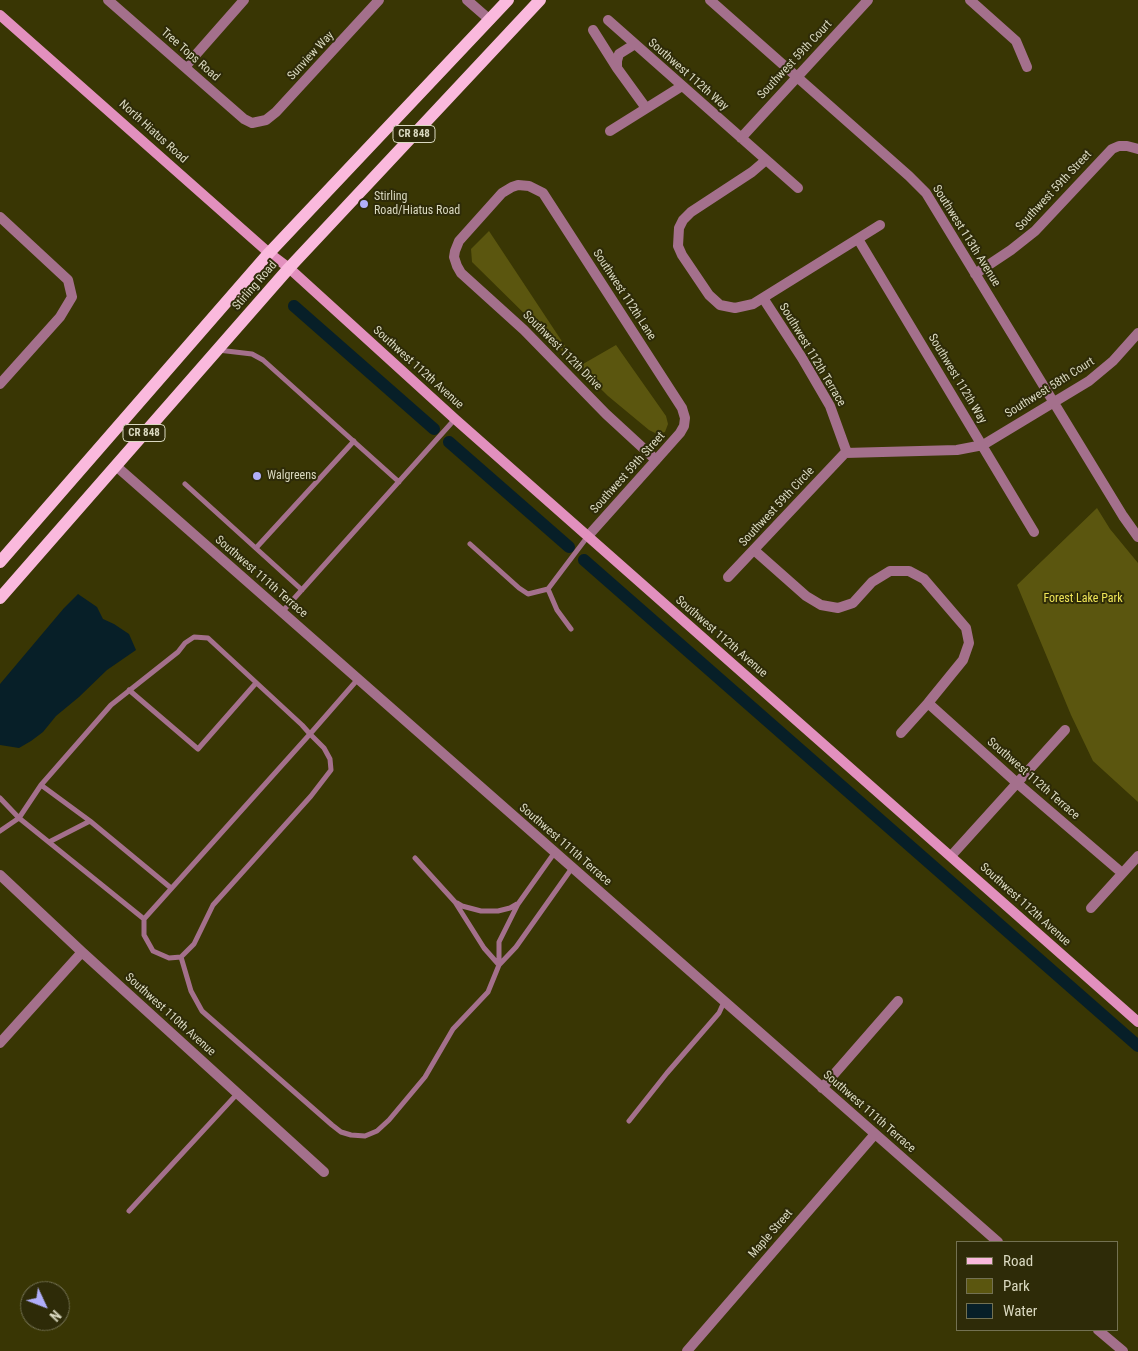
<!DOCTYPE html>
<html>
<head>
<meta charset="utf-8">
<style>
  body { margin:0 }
  #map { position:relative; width:1138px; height:1351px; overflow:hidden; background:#393604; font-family:"Roboto Condensed",sans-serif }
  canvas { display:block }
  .legend { position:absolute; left:956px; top:1241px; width:162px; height:90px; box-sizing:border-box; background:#2e2b08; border:1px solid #737152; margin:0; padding:6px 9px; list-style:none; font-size:15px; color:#dad9c0 }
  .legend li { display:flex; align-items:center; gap:10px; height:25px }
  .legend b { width:25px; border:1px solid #737152 }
  .north { position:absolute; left:20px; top:1281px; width:50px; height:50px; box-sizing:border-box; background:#2e2b08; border:1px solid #737152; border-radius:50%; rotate:133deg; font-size:14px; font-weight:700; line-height:20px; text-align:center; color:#dad9c0 }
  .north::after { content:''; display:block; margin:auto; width:18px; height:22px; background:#b0aefa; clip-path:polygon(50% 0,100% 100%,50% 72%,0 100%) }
</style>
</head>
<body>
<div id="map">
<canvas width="1138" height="1351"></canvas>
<ul class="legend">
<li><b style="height:6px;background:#fab9dd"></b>Road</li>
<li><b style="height:14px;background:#5b560f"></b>Park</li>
<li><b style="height:14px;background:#071f28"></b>Water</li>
</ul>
<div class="north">N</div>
</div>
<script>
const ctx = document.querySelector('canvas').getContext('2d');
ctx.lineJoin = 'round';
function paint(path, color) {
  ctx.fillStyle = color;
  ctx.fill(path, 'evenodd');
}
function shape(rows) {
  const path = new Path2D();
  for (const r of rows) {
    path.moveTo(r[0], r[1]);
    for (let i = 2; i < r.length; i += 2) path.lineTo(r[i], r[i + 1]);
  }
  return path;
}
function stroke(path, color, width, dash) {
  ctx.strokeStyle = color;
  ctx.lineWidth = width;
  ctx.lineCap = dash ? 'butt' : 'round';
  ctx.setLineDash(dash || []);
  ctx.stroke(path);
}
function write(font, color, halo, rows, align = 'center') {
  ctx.font = font + ' "Roboto Condensed",sans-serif';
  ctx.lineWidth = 4;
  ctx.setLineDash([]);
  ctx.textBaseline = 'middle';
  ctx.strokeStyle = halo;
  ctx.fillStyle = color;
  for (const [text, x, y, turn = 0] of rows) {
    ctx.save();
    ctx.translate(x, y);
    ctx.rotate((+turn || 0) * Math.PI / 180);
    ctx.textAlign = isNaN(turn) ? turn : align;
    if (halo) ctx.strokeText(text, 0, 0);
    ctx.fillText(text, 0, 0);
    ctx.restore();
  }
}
paint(shape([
  [489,231,569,352,583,364,616,345,666,416,668,424,665,432,657,434,649,430,608,396,472,262,471,249],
  [1097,508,1110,529,1138,563,1138,802,1093,761,1071,715,1017,585]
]), '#5b560f');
paint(shape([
  [78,594,97,607,103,619,114,624,129,634,136,650,107,670,79,697,56,716,43,732,31,741,19,748,0,745,0,684,64,608]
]), '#071f28');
stroke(shape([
  [294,306,434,429],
  [449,442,569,547],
  [584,560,1138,1046]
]), '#071f28', 12);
stroke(shape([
  [218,350,252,354,263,360,399,482],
  [185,484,302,590],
  [470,544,519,588,528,594,548,589,588,536],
  [256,548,354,441],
  [548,589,557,610,571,629],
  [282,612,455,419],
  [129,690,198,749,256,683],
  [41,785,90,821],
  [0,798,19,818,144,919],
  [0,831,19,818,41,785,111,705,178,652,185,643,194,637,208,638,302,725,310,734,324,748,330,759,331,770,311,796,213,905,194,944,181,957,169,958,153,951,144,935,144,919,310,734,358,679],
  [49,842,90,821,171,888],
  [415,858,455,902,484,948,499,965],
  [457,903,462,906,481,911,498,911,510,908,517,904],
  [181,957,191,991,202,1011,332,1125,341,1132,351,1135,365,1136,377,1131,389,1120,425,1077,453,1029,488,992,499,965,516,947,572,868],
  [499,964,499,942,518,904,555,852],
  [629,1121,667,1073,719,1013,724,1002],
  [129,1211,237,1094]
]), '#a4708c', 5);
stroke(shape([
  [108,0,244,119,252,123,266,120,276,112,379,0],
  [467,0,490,20],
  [710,0,909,176,926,193,1123,516,1138,537],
  [970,0,1016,41,1027,67],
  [608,20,798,188],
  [593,30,617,68],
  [635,44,619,54,617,61,617,68,646,108],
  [185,67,244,0],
  [610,131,682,86],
  [741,138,868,0],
  [766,160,752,172,691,212,683,220,679,228,678,246,682,255,709,295,720,305,735,308,753,304,880,225],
  [0,217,68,280,72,297,60,317,0,384],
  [858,239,1034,532],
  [975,274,1011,250,1035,231,1112,149,1119,146,1127,146,1138,149],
  [763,298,802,358,830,406,847,453],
  [116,466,998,1242],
  [588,536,656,460,680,433,684,426,685,418,682,408,543,193,529,186,518,185,512,187,502,193,459,241,455,251,454,257,457,266,461,273,524,330,606,414,656,460],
  [754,550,806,596,821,605,838,608,853,603,872,582,890,571,909,571,924,579,966,628,969,643,963,660,928,703,901,733],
  [728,577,845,453,957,450,983,445,1089,381,1113,361,1138,333],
  [928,703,1017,783,1122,873],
  [951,856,1065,730],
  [0,875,82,952,324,1172],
  [1091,908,1138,856],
  [0,1043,82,952],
  [822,1088,898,1001],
  [1098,1330,1123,1351],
  [687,1351,875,1134]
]), '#a4708c', 10);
stroke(shape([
  [0,15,269,253,289,268,455,419,1138,1022]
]), '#e290be', 10);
stroke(shape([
  [0,562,269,253,508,0],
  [0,598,289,268,540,0]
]), '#fab9dd', 12);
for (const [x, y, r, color] of [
  [364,204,5,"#b0aefa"],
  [257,476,5,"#b0aefa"]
]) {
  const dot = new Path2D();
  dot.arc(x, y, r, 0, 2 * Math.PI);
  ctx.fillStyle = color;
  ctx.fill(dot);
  stroke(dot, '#2e2b08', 2);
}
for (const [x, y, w] of [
  [414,134,42],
  [144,433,42]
]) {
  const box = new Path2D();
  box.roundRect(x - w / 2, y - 8.5, w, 17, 4);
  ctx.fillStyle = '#2e2b08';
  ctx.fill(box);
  stroke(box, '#dad9c0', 1);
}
write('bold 11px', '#dad9c0', null, [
  ["CR 848",414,134],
  ["CR 848",144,433]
]);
write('12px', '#dad9c0', '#2e2b08', [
  ["Tree Tops Road",190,55,41],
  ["Sunview Way",311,56,-47],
  ["Southwest 59th Court",795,60,-47],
  ["Southwest 112th Way",688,75,41],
  ["North Hiatus Road",153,132,42],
  ["Southwest 59th Street",1054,191,-47],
  ["Southwest 113th Avenue",966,236,58],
  ["Stirling Road",255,286,-49],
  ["Southwest 112th Lane",624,295,57],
  ["Southwest 112th Drive",562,351,45],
  ["Southwest 112th Terrace",812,355,59],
  ["Southwest 112th Avenue",418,368,42],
  ["Southwest 112th Way",957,379,59],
  ["Southwest 58th Court",1050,388,-32],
  ["Southwest 59th Street",628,473,-48],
  ["Southwest 59th Circle",777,507,-47],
  ["Southwest 111th Terrace",261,577,41],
  ["Southwest 112th Avenue",721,637,41],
  ["Southwest 112th Terrace",1033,779,41],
  ["Southwest 111th Terrace",565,845,41],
  ["Southwest 112th Avenue",1025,905,42],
  ["Southwest 110th Avenue",170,1015,42],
  ["Southwest 111th Terrace",869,1112,41],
  ["Maple Street",771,1234,-49]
]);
write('12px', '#dad9c0', '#2e2b08', [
  ["Stirling",374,197],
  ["Road/Hiatus Road",374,211],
  ["Walgreens",267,476]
], 'left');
write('12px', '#f0e557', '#2e2b08', [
  ["Forest Lake Park",1083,599]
]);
</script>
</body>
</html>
